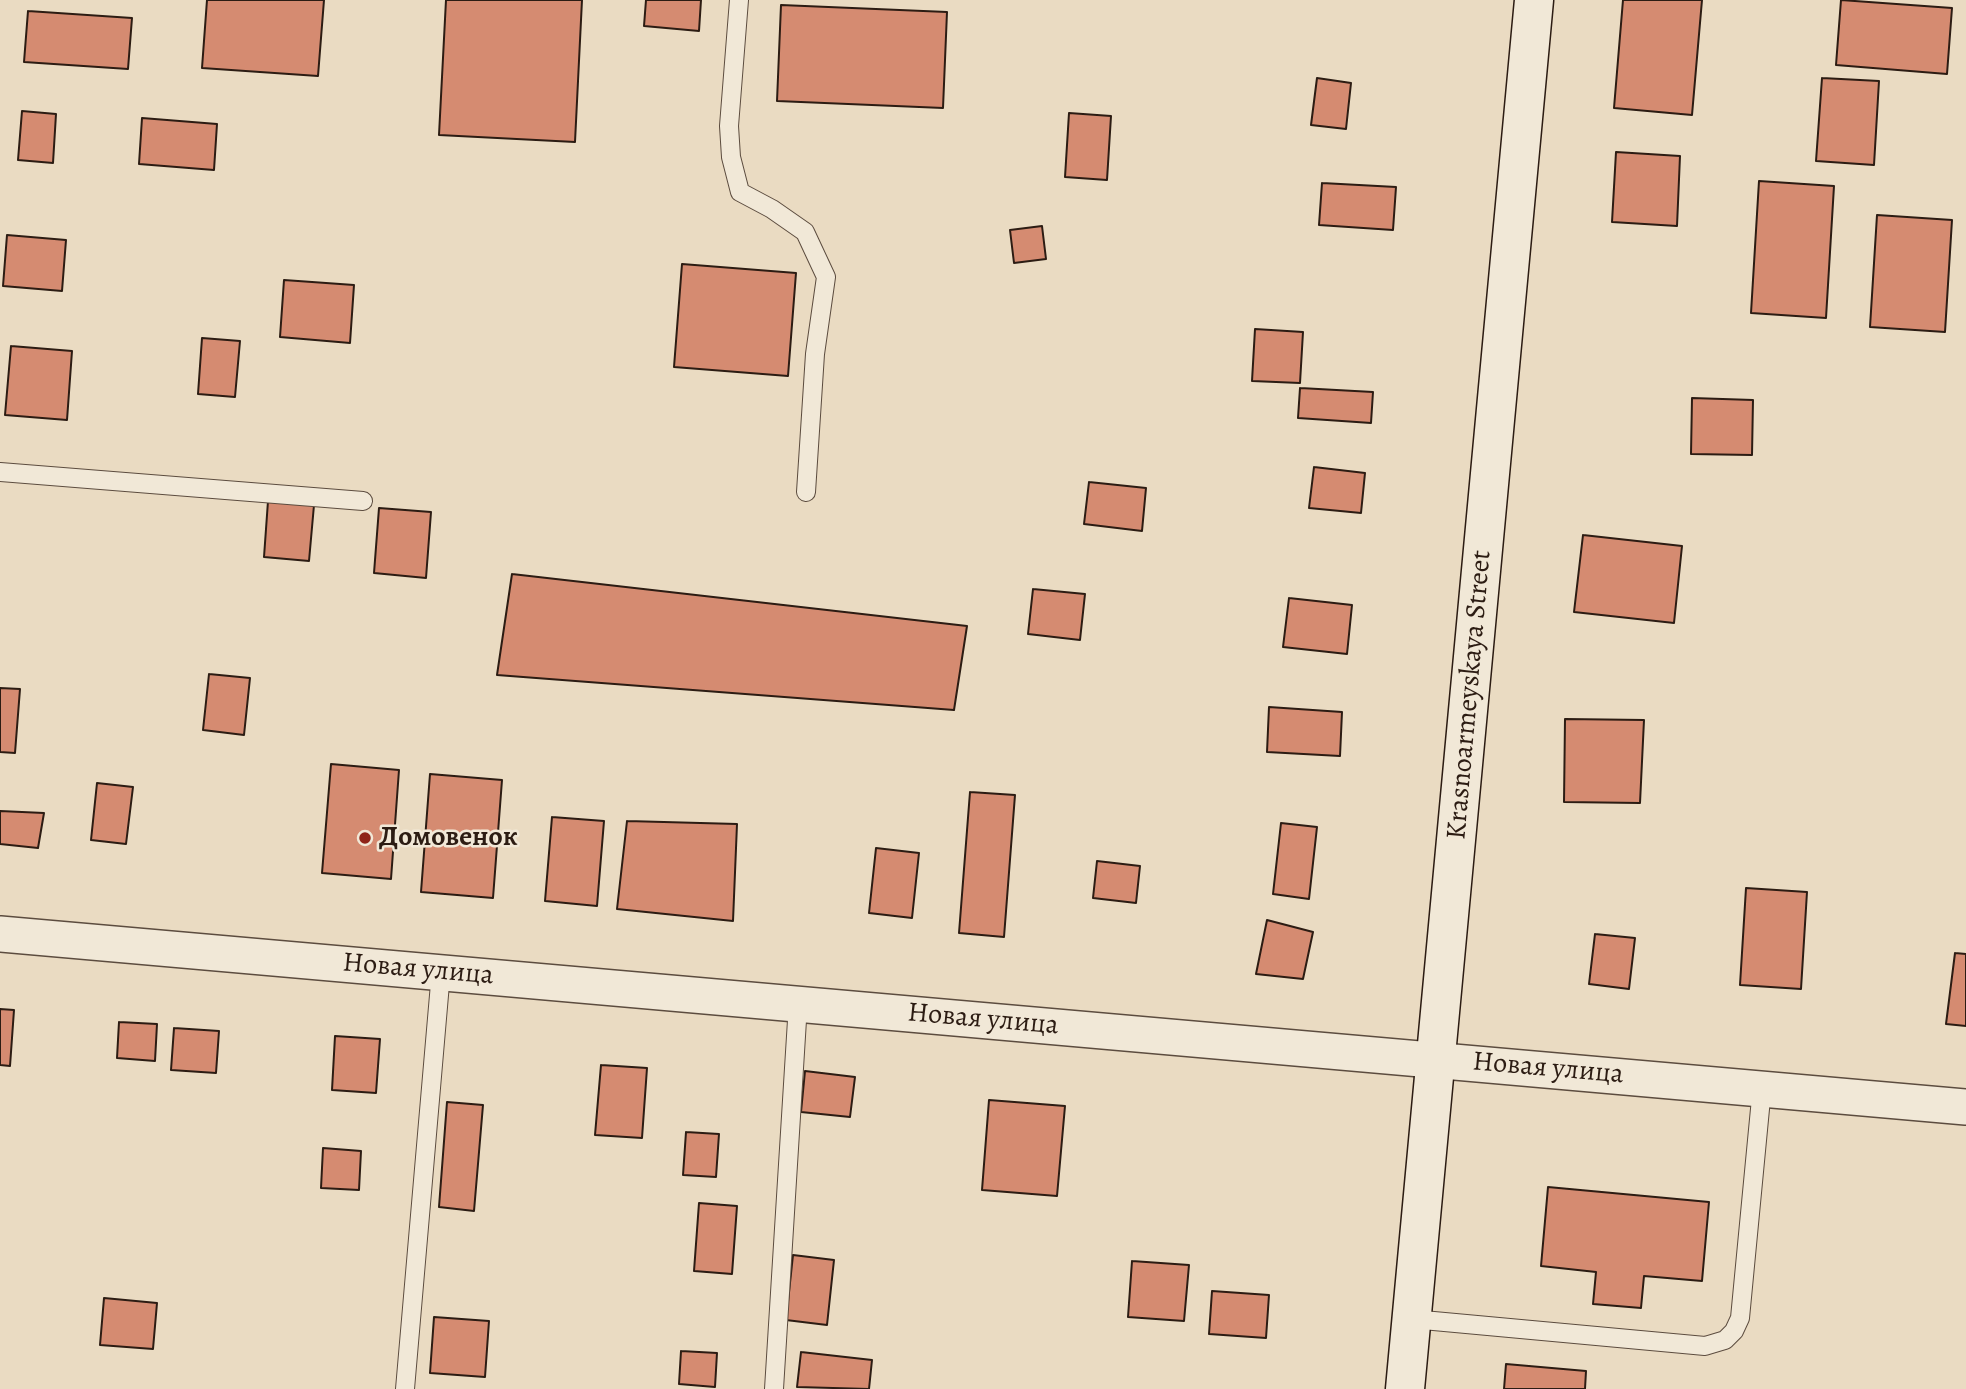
<!DOCTYPE html>
<html>
<head>
<meta charset="utf-8">
<style>
  body { margin:0 }
  canvas { display:block; background:#eadbc2 }
</style>
</head>
<body>
<canvas width="1966" height="1389"></canvas>
<script>
const ctx = document.querySelector('canvas').getContext('2d');
ctx.lineJoin = 'round';
function paint(path, color) {
  ctx.fillStyle = color;
  ctx.fill(path, 'evenodd');
}
function shape(rows) {
  const path = new Path2D();
  for (const r of rows) {
    path.moveTo(r[0], r[1]);
    for (let i = 2; i < r.length; i += 2) path.lineTo(r[i], r[i + 1]);
  }
  return path;
}
function stroke(path, color, width, dash) {
  ctx.strokeStyle = color;
  ctx.lineWidth = width;
  ctx.lineCap = dash ? 'butt' : 'round';
  ctx.setLineDash(dash || []);
  ctx.stroke(path);
}
function write(font, color, halo, rows, align = 'center') {
  ctx.font = font + ' Alegreya,serif';
  ctx.lineWidth = 5;
  ctx.setLineDash([]);
  ctx.textBaseline = 'middle';
  ctx.strokeStyle = halo;
  ctx.fillStyle = color;
  for (const [text, x, y, turn = 0] of rows) {
    ctx.save();
    ctx.translate(x, y);
    ctx.rotate((+turn || 0) * Math.PI / 180);
    ctx.textAlign = isNaN(turn) ? turn : align;
    if (halo) ctx.strokeText(text, 0, 0);
    ctx.fillText(text, 0, 0);
    ctx.restore();
  }
}
const building = shape([
  [207,0,324,0,318,76,202,68,207,0],
  [446,0,582,0,575,142,439,135,446,0],
  [646,0,701,0,699,31,644,26,646,0],
  [1623,0,1702,0,1692,115,1614,108,1623,0],
  [1841,0,1952,8,1947,74,1836,65,1841,0],
  [781,5,947,12,943,108,777,101,781,5],
  [28,11,132,18,128,69,24,62,28,11],
  [1317,78,1351,83,1346,129,1311,125,1317,78],
  [1822,78,1879,81,1874,165,1816,161,1822,78],
  [22,111,56,114,53,163,18,160,22,111],
  [1069,113,1111,116,1107,180,1065,177,1069,113],
  [142,118,217,124,214,170,139,164,142,118],
  [1616,152,1680,156,1677,226,1612,222,1616,152],
  [1759,181,1834,186,1826,318,1751,313,1759,181],
  [1322,183,1396,187,1393,230,1319,225,1322,183],
  [1877,215,1952,220,1945,332,1870,327,1877,215],
  [1042,226,1046,259,1014,263,1010,230,1042,226],
  [7,235,66,240,62,291,3,286,7,235],
  [682,264,796,273,788,376,674,367,682,264],
  [284,280,354,285,350,343,280,337,284,280],
  [1255,329,1303,332,1300,383,1252,381,1255,329],
  [202,338,240,341,235,397,198,394,202,338],
  [11,346,72,351,67,420,5,415,11,346],
  [1300,388,1373,392,1371,423,1298,418,1300,388],
  [1692,398,1753,400,1752,455,1691,454,1692,398],
  [1314,467,1365,473,1361,513,1309,508,1314,467],
  [1089,482,1146,488,1142,531,1084,524,1089,482],
  [268,501,314,505,309,561,264,557,268,501],
  [379,508,431,512,426,578,374,573,379,508],
  [1583,535,1682,546,1674,623,1574,612,1583,535],
  [512,574,967,626,954,710,497,675,512,574],
  [1033,589,1085,594,1080,640,1028,634,1033,589],
  [1289,598,1352,605,1347,654,1283,647,1289,598],
  [209,674,250,678,244,735,203,730,209,674],
  [0,688,20,689,15,753,0,752,0,688],
  [1269,707,1342,712,1340,756,1267,752,1269,707],
  [1565,719,1644,720,1640,803,1564,802,1565,719],
  [331,764,399,770,391,879,322,873,331,764],
  [430,774,502,780,493,898,421,892,430,774],
  [97,783,133,787,126,844,91,840,97,783],
  [970,792,1015,795,1004,937,959,933,970,792],
  [0,811,44,813,38,848,0,844,0,811],
  [552,817,604,821,597,906,545,901,552,817],
  [627,821,737,824,733,921,617,909,627,821],
  [1281,823,1317,827,1309,899,1273,894,1281,823],
  [876,848,919,853,912,918,869,913,876,848],
  [1097,861,1140,866,1136,903,1093,898,1097,861],
  [1746,888,1807,892,1801,989,1740,985,1746,888],
  [1267,920,1313,932,1303,979,1256,974,1267,920],
  [1595,934,1635,938,1629,989,1589,984,1595,934],
  [1955,953,1966,954,1966,1026,1946,1024,1955,953],
  [0,1009,14,1010,10,1066,0,1065,0,1009],
  [119,1022,157,1024,155,1061,117,1058,119,1022],
  [174,1028,219,1031,216,1073,171,1070,174,1028],
  [335,1036,380,1039,376,1093,332,1090,335,1036],
  [601,1065,647,1068,642,1138,595,1135,601,1065],
  [805,1071,855,1077,850,1117,801,1112,805,1071],
  [989,1100,1065,1106,1057,1196,982,1190,989,1100],
  [447,1102,483,1105,474,1211,439,1207,447,1102],
  [686,1132,719,1134,716,1177,683,1175,686,1132],
  [323,1148,361,1151,359,1190,321,1188,323,1148],
  [1548,1187,1709,1202,1702,1281,1644,1276,1641,1308,1593,1304,1596,1272,1541,1266,1548,1187],
  [699,1203,737,1206,732,1274,694,1271,699,1203],
  [793,1255,834,1260,827,1325,786,1320,793,1255],
  [1132,1261,1189,1265,1184,1321,1128,1317,1132,1261],
  [1212,1291,1269,1295,1266,1338,1209,1334,1212,1291],
  [104,1298,157,1303,153,1349,100,1345,104,1298],
  [434,1317,489,1321,485,1377,430,1373,434,1317],
  [681,1351,717,1353,715,1387,679,1384,681,1351],
  [801,1352,872,1360,869,1389,797,1387,801,1352],
  [1506,1364,1586,1371,1585,1389,1504,1389,1506,1364]
]);
paint(building, '#d58b71');
stroke(building, '#2c1c13', 2);
const service = shape([
  [739,0,729,126,731,157,740,192,772,209,805,232,826,277,815,354,806,492],
  [0,472,363,501],
  [1412,1319,1705,1346,1725,1340,1734,1331,1740,1318,1762,1088],
  [405,1389,441,972],
  [774,1389,798,1004]
]);
const minor = shape([
  [0,934,1966,1107]
]);
const secondary = shape([
  [1405,1389,1534,0]
]);
stroke(service, '#5c4c3f', 20);
stroke(minor, '#5c4c3f', 38);
stroke(secondary, '#2c1c13', 41);
stroke(service, '#f1e8d7', 18);
stroke(minor, '#f1e8d7', 35);
stroke(secondary, '#f1e8d7', 38);
for (const [x, y, r, color] of [
  [365,838,7,"#8f2418"]
]) {
  const dot = new Path2D();
  dot.arc(x, y, r, 0, 2 * Math.PI);
  ctx.fillStyle = color;
  ctx.fill(dot);
  stroke(dot, '#f1e8d7', 2.5);
}
write('28px', '#2c1c13', '#f1e8d7', [
  ["Krasnoarmeyskaya Street",1470,695,-85],
  ["Новая улица",418,970,5],
  ["Новая улица",983,1020,5],
  ["Новая улица",1548,1069,5]
]);
write('bold 28px', '#2c1c13', '#f1e8d7', [
  ["Домовенок",379,838]
], 'left');
</script>
</body>
</html>
